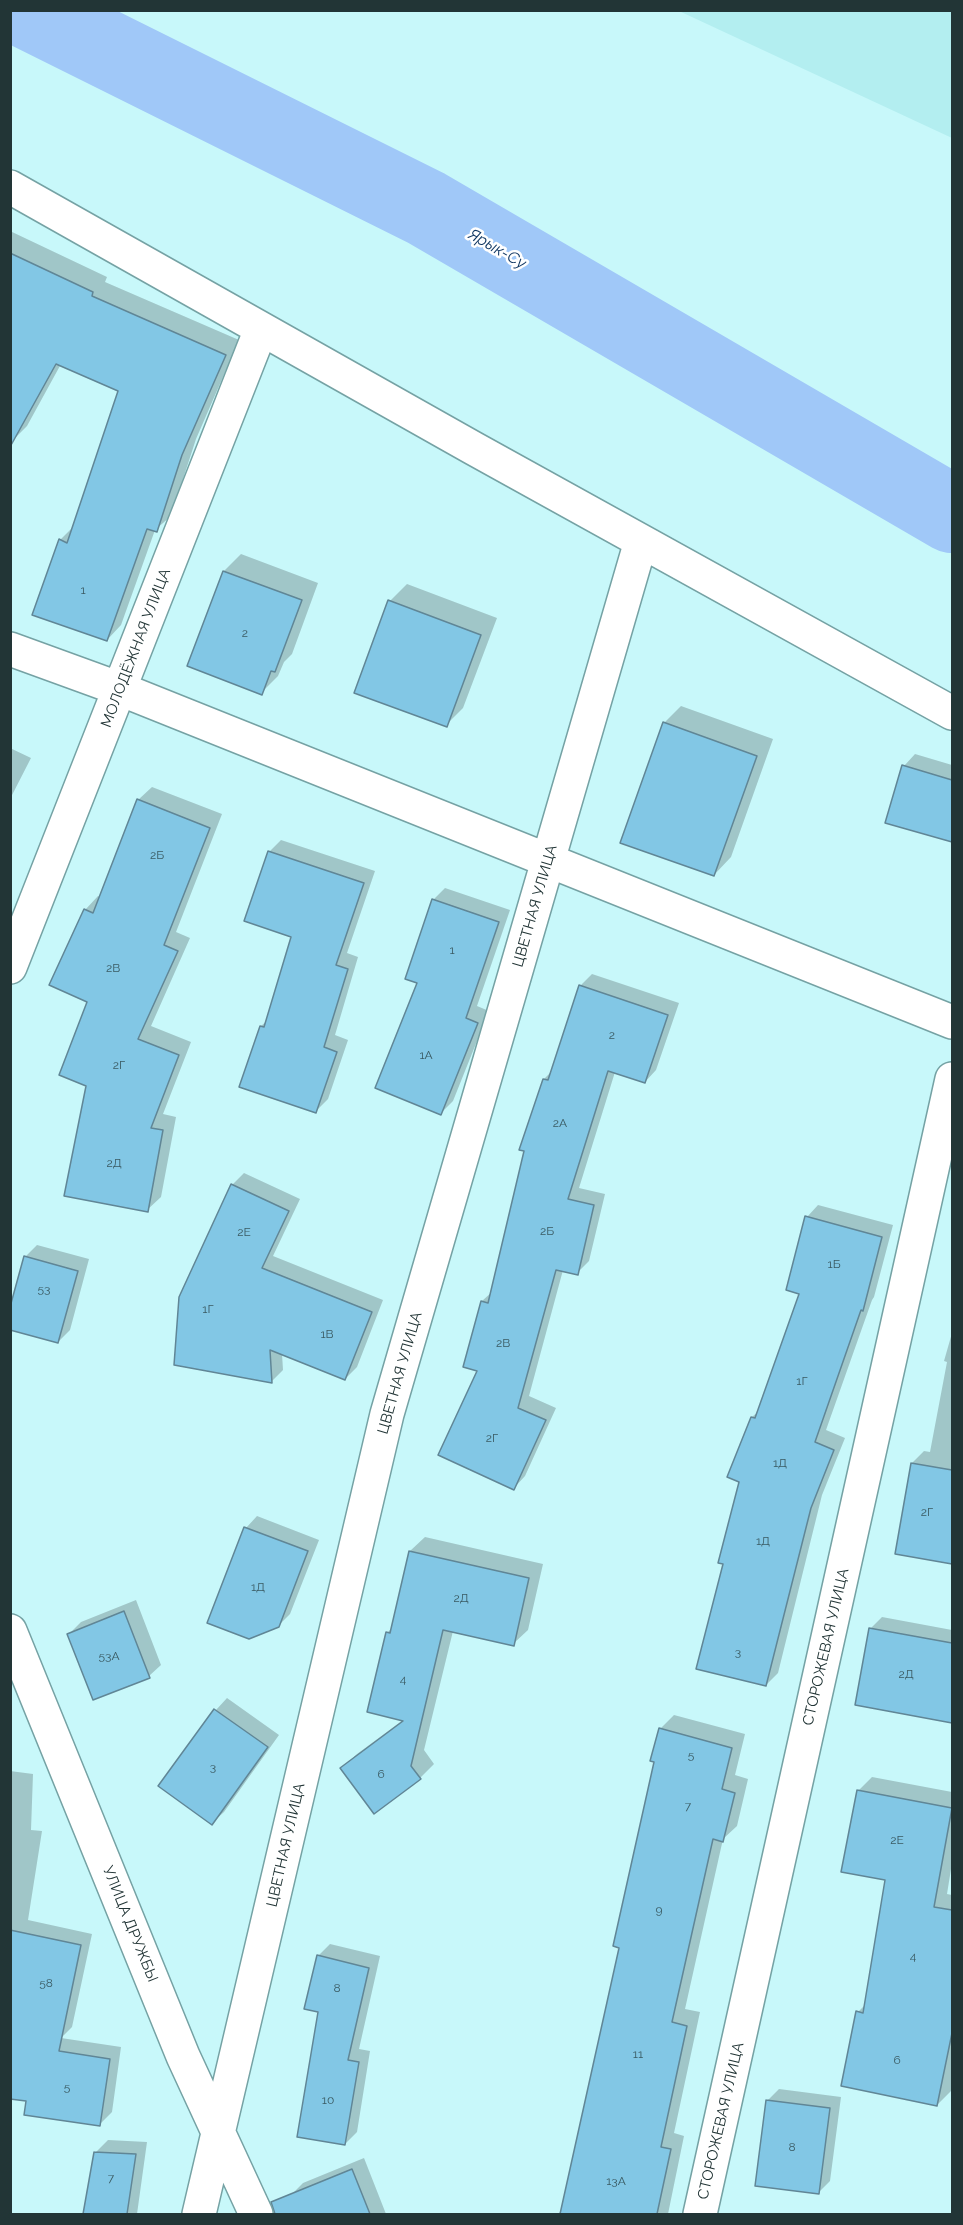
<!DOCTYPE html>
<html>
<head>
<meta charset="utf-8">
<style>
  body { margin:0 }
  #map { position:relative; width:963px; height:2225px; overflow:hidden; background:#c8f8fa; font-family:Raleway,sans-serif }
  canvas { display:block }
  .frame { position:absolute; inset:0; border:12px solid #223536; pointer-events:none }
</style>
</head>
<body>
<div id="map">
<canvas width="963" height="2225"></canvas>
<div class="frame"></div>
</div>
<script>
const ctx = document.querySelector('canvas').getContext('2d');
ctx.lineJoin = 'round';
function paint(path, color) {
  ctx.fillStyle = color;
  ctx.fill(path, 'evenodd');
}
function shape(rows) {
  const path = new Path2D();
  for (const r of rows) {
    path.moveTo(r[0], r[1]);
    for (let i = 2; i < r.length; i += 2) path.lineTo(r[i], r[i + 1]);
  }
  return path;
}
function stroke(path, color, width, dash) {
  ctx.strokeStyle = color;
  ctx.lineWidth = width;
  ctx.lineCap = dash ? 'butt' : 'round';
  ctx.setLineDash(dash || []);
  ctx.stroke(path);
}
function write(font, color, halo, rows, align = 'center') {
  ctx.font = font + ' Raleway,sans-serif';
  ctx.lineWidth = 5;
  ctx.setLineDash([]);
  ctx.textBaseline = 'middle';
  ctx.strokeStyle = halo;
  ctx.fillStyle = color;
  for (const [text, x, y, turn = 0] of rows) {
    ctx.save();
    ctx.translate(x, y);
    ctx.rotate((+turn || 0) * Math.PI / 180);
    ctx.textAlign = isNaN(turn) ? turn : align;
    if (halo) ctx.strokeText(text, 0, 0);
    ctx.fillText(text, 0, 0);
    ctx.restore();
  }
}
paint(shape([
  [679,11,952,11,952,138]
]), '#b3eef0');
paint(shape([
  [10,231,107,277,105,282,239,340,196,439,171,516,155,530,121,625,107,640,60,540,74,526,120,390,61,364,27,426,13,440,10,439],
  [241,554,318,583,292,654,284,662,278,676,261,693,189,666,224,571],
  [407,584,497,618,463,708,446,725,390,601],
  [681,706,773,739,731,857,714,875,664,723],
  [10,748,31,758,10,799],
  [915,754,952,765,952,841,887,822,904,766],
  [152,787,222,814,176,932,190,938,151,1026,191,1042,163,1114,176,1117,161,1197,147,1210,87,1085,89,1001,85,910,98,896,100,897,138,800],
  [281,840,375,871,347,953,358,957,335,1035,348,1040,328,1099,316,1111,261,1026,268,1020,293,936,269,852],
  [445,888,510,910,477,1006,489,1011,453,1101,441,1113,419,982,433,900],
  [592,974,679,1003,656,1070,645,1082,615,1072,579,1188,605,1194,589,1261,577,1273,563,1270,529,1396,556,1408,525,1476,514,1488,479,1370,482,1301,493,1291,544,1079,552,1071,580,986],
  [244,1173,300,1199,273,1256,383,1300,357,1367,345,1379,282,1354,283,1370,271,1382,232,1185],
  [818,1205,893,1225,874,1297,872,1300,826,1430,845,1438,822,1495,778,1673,766,1685,725,1563,752,1417,760,1410,801,1293,807,1217],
  [37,1245,89,1259,70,1330,58,1342,25,1257],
  [952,1333,952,1562,897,1553,912,1463,924,1451,930,1452,947,1362,944,1361],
  [257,1516,319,1540,290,1614,278,1626,246,1528],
  [425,1537,543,1564,528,1630,513,1644,453,1631,424,1750,434,1764,420,1778,342,1768,357,1754,403,1720,387,1633,393,1627,410,1551],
  [136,1600,161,1665,149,1676,69,1634,81,1622],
  [882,1617,952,1630,952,1722,857,1704,870,1629],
  [227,1698,279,1735,224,1812,212,1823,160,1786,216,1710],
  [674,1715,745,1734,735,1775,748,1779,737,1826,723,1839,685,2009,700,2012,674,2133,684,2136,668,2214,557,2214,563,2211,621,1947,656,1761,660,1729],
  [10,1771,33,1774,31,1830,42,1831,28,1920,92,1934,72,2027,61,2038,121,2047,112,2112,100,2124,35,2048,10,2028],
  [872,1777,952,1792,952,1863,947,1894,952,1895,952,2082,951,2091,937,2105,858,2012,866,2004,886,1879,858,1791],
  [330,1944,380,1956,359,2049,370,2051,357,2132,345,2144,318,1956],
  [779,2089,841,2097,830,2181,818,2193,767,2101],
  [108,2140,147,2142,137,2214,84,2214,96,2152],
  [364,2158,386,2214,299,2214,291,2195,303,2183]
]), '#0003');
stroke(shape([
  [28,10,426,208,952,514]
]), '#a0c8f8', 78);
const building = shape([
  [10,253,93,292,92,296,226,355,182,455,157,532,147,529,107,641,32,615,59,539,67,543,118,391,56,364,10,447,10,253],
  [223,571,302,600,275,672,271,671,262,695,187,666,223,571],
  [388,600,481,635,447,727,354,693,388,600],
  [663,722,757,756,714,876,620,843,663,722],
  [902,765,952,780,952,842,885,823,902,765],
  [137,799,210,828,164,945,178,951,138,1039,179,1055,151,1128,163,1130,148,1212,64,1196,86,1086,59,1075,87,1002,49,985,84,909,93,913,137,799],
  [268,851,364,883,336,965,348,969,324,1047,337,1052,316,1113,239,1087,260,1026,264,1027,291,937,244,921,268,851],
  [432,899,499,922,466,1018,478,1023,441,1115,375,1088,417,983,405,979,432,899],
  [579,985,668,1015,645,1083,608,1071,568,1199,594,1205,578,1275,556,1270,518,1408,546,1420,514,1490,438,1455,477,1371,463,1367,481,1301,488,1303,524,1151,519,1150,543,1079,548,1080,579,985],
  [231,1184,289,1211,262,1268,372,1312,345,1380,270,1350,272,1383,174,1365,179,1297,231,1184],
  [805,1216,882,1237,863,1311,861,1310,815,1442,834,1450,811,1508,766,1686,696,1669,723,1564,718,1563,739,1482,727,1477,751,1417,755,1418,799,1294,786,1290,805,1216],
  [24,1256,78,1271,58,1343,10,1330,10,1307,24,1256],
  [911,1463,952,1470,952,1564,895,1554,911,1463],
  [244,1527,308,1551,279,1627,249,1639,207,1623,244,1527],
  [409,1551,529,1578,514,1646,443,1630,411,1766,421,1779,374,1814,340,1768,403,1721,367,1712,386,1632,390,1633,409,1551],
  [124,1611,150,1678,93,1700,67,1634,124,1611],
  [869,1628,952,1643,952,1723,855,1705,869,1628],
  [214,1709,268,1747,212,1825,158,1786,214,1709],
  [659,1728,732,1748,722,1789,735,1793,723,1842,713,1839,672,2022,687,2026,661,2147,671,2149,657,2214,560,2214,619,1948,613,1946,654,1762,650,1761,659,1728],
  [857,1790,952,1808,934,1907,952,1910,952,2033,937,2106,841,2086,856,2011,863,2013,885,1880,841,1872,857,1790],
  [10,1930,81,1945,59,2051,110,2059,100,2126,24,2115,26,2101,10,2099,10,1930],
  [317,1955,369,1968,348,2060,359,2062,345,2145,297,2137,318,2012,304,2009,317,1955],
  [766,2100,830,2108,819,2194,755,2186,766,2100],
  [94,2152,136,2154,127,2214,83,2214,94,2152],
  [352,2169,370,2214,275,2214,271,2202,352,2169]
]);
paint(building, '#82c7e5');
stroke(building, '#608696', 1.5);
const minor = shape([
  [10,187,473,448,952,713],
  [10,649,120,689,952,1022],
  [10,967,261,329],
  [10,1631,183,2056,256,2214],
  [199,2214,387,1414,641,541],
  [700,2214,952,1079]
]);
stroke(minor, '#75a2a4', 36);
stroke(minor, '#fff', 33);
write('12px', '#3a5a62', null, [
  ["1",83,590],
  ["2",245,633],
  ["2Б",157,855],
  ["1",452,950],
  ["2В",113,968],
  ["2",612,1035],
  ["1А",426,1055],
  ["2Г",119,1065],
  ["2А",560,1123],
  ["2Д",114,1163],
  ["2Б",547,1231],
  ["2Е",244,1232],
  ["1Б",834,1264],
  ["53",44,1289],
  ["1Г",208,1309],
  ["1В",327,1334],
  ["2В",503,1343],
  ["1Г",802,1381],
  ["2Г",492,1438],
  ["1Д",780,1463],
  ["2Г",927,1512],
  ["1Д",763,1541],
  ["1Д",258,1587],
  ["2Д",461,1598],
  ["3",738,1652],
  ["53А",109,1656],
  ["2Д",906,1674],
  ["4",403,1679],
  ["5",691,1755],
  ["3",213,1767],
  ["6",381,1774],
  ["7",688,1806],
  ["2Е",897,1840],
  ["9",659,1910],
  ["4",913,1956],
  ["58",46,1983],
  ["8",337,1988],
  ["11",638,2054],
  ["6",897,2060],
  ["5",67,2087],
  ["10",328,2100],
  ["8",792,2147],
  ["7",111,2178],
  ["13А",616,2181]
]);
write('15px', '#223536', '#fff', [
  ["МОЛОДЁЖНАЯ УЛИЦА",136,648,-69],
  ["ЦВЕТНАЯ УЛИЦА",535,906,-74],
  ["ЦВЕТНАЯ УЛИЦА",400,1373,-74],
  ["СТОРОЖЕВАЯ УЛИЦА",826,1647,-77],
  ["ЦВЕТНАЯ УЛИЦА",286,1845,-77],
  ["УЛИЦА ДРУЖБЫ",130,1924,68],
  ["СТОРОЖЕВАЯ УЛИЦА",721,2121,-77]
]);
write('italic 16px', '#103763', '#fff', [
  ["Ярык-Су",497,249,30]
]);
</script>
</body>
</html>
